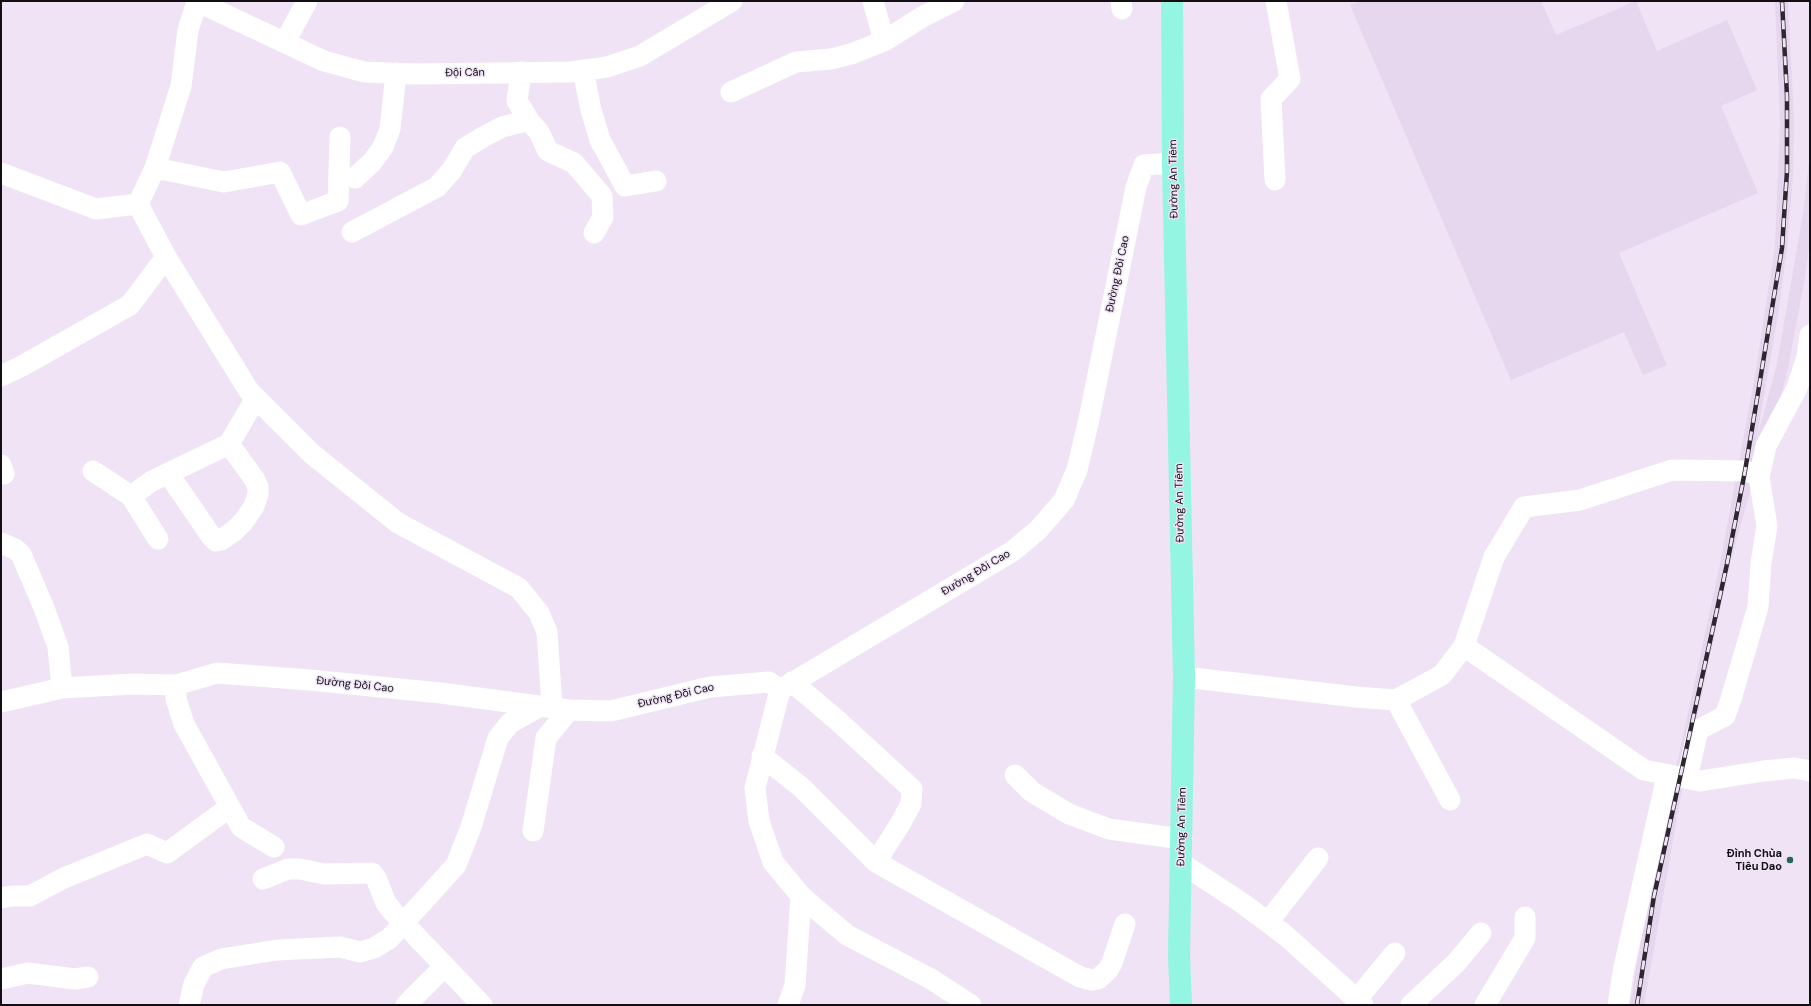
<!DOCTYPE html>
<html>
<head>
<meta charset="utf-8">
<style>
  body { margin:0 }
  #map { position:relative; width:1811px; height:1006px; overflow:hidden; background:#efe3f5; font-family:"DM Sans",sans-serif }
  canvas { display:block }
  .frame { position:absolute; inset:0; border:2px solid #120e14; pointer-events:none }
</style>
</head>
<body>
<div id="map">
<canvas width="1811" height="1006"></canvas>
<div class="frame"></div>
</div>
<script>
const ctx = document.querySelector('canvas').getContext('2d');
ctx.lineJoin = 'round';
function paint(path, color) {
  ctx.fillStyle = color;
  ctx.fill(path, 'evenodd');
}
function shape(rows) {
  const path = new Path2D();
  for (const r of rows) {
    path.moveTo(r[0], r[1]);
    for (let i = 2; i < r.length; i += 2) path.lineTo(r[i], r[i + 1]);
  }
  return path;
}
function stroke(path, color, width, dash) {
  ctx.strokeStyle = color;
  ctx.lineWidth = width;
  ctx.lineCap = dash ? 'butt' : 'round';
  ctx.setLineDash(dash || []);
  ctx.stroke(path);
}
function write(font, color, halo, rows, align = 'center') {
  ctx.font = font + ' "DM Sans",sans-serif';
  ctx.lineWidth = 3;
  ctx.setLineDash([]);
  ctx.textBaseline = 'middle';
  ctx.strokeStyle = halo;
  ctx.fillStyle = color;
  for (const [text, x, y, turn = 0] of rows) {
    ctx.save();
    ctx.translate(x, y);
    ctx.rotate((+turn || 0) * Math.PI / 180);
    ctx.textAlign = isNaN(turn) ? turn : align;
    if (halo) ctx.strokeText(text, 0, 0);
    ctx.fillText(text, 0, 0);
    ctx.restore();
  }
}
paint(shape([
  [1360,1,1541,1,1556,35,1636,1,1657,51,1727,20,1757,90,1721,106,1758,193,1619,253,1667,365,1643,375,1624,332,1511,380,1350,5],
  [1775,1,1788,1,1794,121,1793,176,1787,249,1778,315,1756,442,1777,364,1804,208,1810,151,1810,239,1805,277,1789,363,1779,405,1753,481,1730,564,1686,767,1644,1005,1630,1005,1649,894,1720,564,1755,376,1775,246,1780,123]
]), '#e6d6ee');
stroke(shape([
  [196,1,324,61,364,72,414,74,571,72,607,67,640,56,732,1],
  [873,1,884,41],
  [1121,1,1122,9],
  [197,2,188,30,181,86,155,168,138,204,166,257,249,391,312,454,398,523,519,588,539,613,547,632,552,707],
  [285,42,307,1],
  [583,70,591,110,600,140,625,186,656,181],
  [521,72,517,101,530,122,539,132,548,151,574,163,602,196,603,217,594,233],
  [731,92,796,62,831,59,851,54,884,41,924,16,954,1],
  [155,168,224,182,280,172,301,215,338,201,340,137],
  [1,173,96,209,138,204],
  [355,178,373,161,383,147,390,129,396,73],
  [1275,180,1271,99,1290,79,1276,1],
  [352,232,437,187,452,170,465,148,483,137,502,127,522,122,530,122],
  [1,376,22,366,130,305,166,257],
  [1,465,4,474],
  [93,471,131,496,158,539],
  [168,473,211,536,216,541,221,540,234,531,244,521,254,506,258,494,258,487,255,480,229,444],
  [1759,477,1766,446,1797,388,1807,357,1810,335],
  [131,496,152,481,229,444,256,398],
  [1,543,15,549,21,554,44,608,58,647,62,688],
  [1464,646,1644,770,1700,781,1764,771,1794,768,1810,771],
  [1184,677,1356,697,1396,700,1442,675,1464,646,1494,557,1524,507,1580,500,1672,470,1745,471,1752,473,1759,477,1767,526,1761,563,1758,607,1731,699,1725,716,1698,730,1687,778],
  [792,682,838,721,912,789,911,804,900,824,876,862],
  [176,685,176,699,184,724,241,827,274,847],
  [780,690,755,788,759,821,773,862,801,896,847,935,931,979,971,1005],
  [1396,700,1450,800],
  [1,702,62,688,133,684,176,685,217,673,310,680,441,693,569,710,611,711,710,687,769,682,780,690,1013,551,1039,529,1064,500,1077,470,1089,419,1136,187,1144,165,1173,163],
  [762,756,801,787,876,862,1080,977,1092,980,1098,979,1108,970,1112,963,1125,924],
  [1015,775,1032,792,1069,814,1109,829,1182,839],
  [533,831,546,738,569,710],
  [1181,863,1242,903,1285,935,1363,1005],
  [263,879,288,869,300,869,324,874,372,873,376,878,386,903,393,912,482,1005],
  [1,898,12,896,30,896,64,878,147,844,167,853,230,807],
  [1268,922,1318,858],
  [1,979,28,973,75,979,88,977],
  [1357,999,1395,953],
  [189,1005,194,984,203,967,221,959,277,950,340,947,360,952,374,948,390,938,456,865,471,827,498,738,510,723,540,706],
  [406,1005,445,966],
  [788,1005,795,985,801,896],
  [1411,1005,1456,963,1481,933],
  [1485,1005,1525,938,1525,917],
  [1618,1005,1624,967,1667,776]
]), '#fff', 21);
stroke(shape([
  [1172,1,1173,163,1184,677,1179,956,1181,1005]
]), '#93f5e2', 22);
const rail = shape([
  [1637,1005,1654,896,1727,564,1745,471,1782,248,1787,171,1787,96,1782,1]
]);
stroke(rail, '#2d2830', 4.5);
stroke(rail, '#efe3f5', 3, [9]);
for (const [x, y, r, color] of [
  [1790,860,4,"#226758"]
]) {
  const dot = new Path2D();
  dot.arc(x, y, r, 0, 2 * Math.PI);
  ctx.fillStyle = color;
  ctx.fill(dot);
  stroke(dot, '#efe3f5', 1.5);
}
write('11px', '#120e14', '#efe3f5', [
  ["Đội Cấn",465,73,-1],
  ["Đường An Tiêm",1174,179,-91],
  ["Đường Đồi Cao",1118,274,-78],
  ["Đường An Tiêm",1180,503,-91],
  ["Đường Đồi Cao",976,573,-31],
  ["Đường Đồi Cao",355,685,6],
  ["Đường Đồi Cao",676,696,-13],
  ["Đường An Tiêm",1182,827,-89]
]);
write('bold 11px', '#120e14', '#efe3f5', [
  ["Đình Chùa",1782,854],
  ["Tiêu Dao",1782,867]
], 'right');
</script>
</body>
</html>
